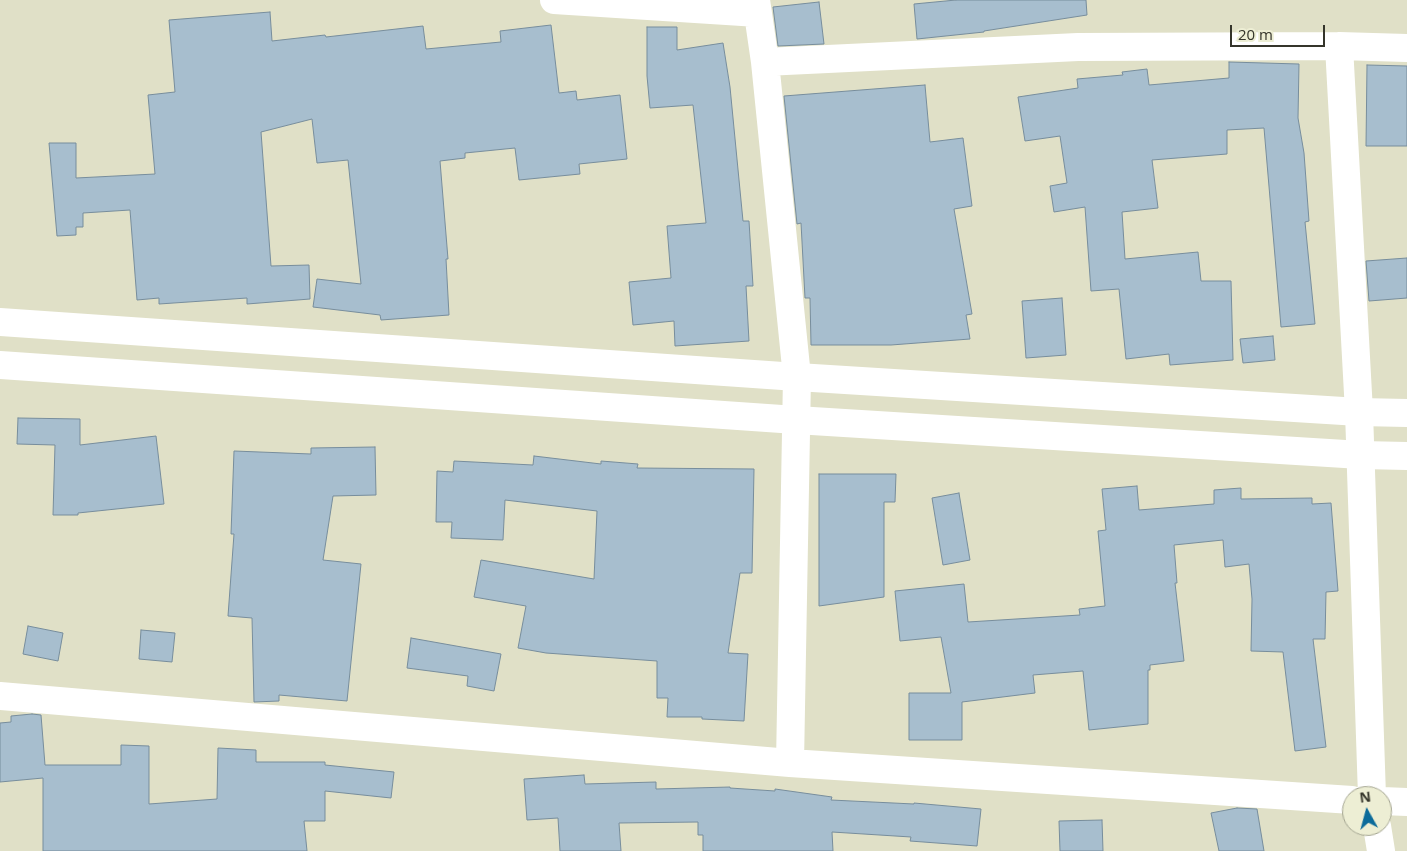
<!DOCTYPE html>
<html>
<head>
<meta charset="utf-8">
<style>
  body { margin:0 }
  #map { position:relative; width:1407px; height:851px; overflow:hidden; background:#e0e0c7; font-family:"Open Sans",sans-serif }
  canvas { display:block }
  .north { position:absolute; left:1342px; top:786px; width:50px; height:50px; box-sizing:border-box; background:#edeed4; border:1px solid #a3a490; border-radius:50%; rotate:353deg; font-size:14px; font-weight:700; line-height:20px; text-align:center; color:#35352b }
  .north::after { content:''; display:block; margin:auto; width:18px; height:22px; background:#0c6b9a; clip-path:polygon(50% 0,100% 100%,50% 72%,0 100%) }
  .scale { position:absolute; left:1230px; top:25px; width:95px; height:22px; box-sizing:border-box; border:2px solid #35352b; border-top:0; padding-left:6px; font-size:15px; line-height:18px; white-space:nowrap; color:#35352b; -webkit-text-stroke:4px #edeed4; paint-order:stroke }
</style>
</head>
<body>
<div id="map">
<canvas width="1407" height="851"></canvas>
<div class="north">N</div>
<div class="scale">20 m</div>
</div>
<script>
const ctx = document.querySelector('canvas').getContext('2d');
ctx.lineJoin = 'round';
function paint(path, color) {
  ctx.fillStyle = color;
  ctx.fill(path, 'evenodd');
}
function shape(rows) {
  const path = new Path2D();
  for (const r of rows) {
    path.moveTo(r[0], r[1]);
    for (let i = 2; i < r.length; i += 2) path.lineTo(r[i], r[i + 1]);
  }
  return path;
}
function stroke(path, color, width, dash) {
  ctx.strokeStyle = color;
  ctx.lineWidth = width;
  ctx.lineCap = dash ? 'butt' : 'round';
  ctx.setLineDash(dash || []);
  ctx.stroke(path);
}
const building = shape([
  [956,0,1086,0,1087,15,984,31,984,32,917,39,914,4,956,0],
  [819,2,824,44,778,46,773,7,819,2],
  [270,12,272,41,325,35,326,37,423,26,426,49,501,42,500,31,551,25,559,93,576,91,577,100,620,95,627,159,579,164,580,174,519,180,515,148,465,153,465,158,440,161,448,259,446,259,449,315,381,320,380,315,313,307,317,279,361,284,348,160,317,163,312,119,261,132,271,266,309,265,310,299,247,304,247,298,159,304,159,298,137,300,130,210,83,213,83,227,76,227,76,235,57,236,49,143,76,143,76,178,155,174,148,95,175,92,169,20,270,12],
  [647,27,677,27,677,50,723,43,730,87,743,221,749,221,753,286,746,286,749,341,675,346,674,321,633,325,629,282,671,278,667,226,706,223,693,105,650,108,647,76,647,27],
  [1229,62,1299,64,1298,118,1304,153,1309,221,1305,222,1315,324,1281,327,1264,128,1227,130,1227,154,1152,160,1158,208,1122,212,1125,259,1198,252,1201,281,1231,281,1233,360,1170,365,1169,354,1126,359,1119,289,1091,291,1085,207,1054,212,1050,186,1067,183,1060,136,1025,141,1018,97,1078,88,1077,79,1123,75,1122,72,1147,69,1149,85,1229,78,1229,62],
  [1367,65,1407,66,1407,146,1366,146,1367,65],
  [925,85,930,142,963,138,972,206,954,209,972,314,966,315,970,339,891,345,811,345,810,298,805,298,801,223,797,224,784,96,925,85],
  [1407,258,1407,298,1369,301,1366,261,1407,258],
  [1062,298,1066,355,1026,358,1022,301,1062,298],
  [1273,336,1275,360,1243,363,1240,339,1273,336],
  [18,418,80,419,80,445,156,436,164,504,78,513,78,515,53,515,55,445,17,444,18,418],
  [375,447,376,495,333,496,323,560,361,564,347,701,279,695,279,701,254,702,252,618,228,616,234,534,231,534,234,451,311,454,311,448,375,447],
  [534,456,601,464,601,461,638,464,637,468,754,469,752,573,740,573,728,653,748,654,744,721,702,719,702,717,667,717,668,698,657,698,657,661,546,653,518,648,526,606,474,597,481,560,594,579,597,511,505,500,503,540,451,538,452,522,436,522,437,471,453,472,454,461,533,465,534,456],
  [819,474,896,474,895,502,884,502,884,597,819,606,819,474],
  [1137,486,1139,510,1214,504,1214,490,1241,488,1241,499,1312,498,1312,504,1331,503,1338,591,1326,592,1325,639,1313,639,1326,747,1295,751,1283,652,1251,651,1252,599,1249,564,1225,567,1223,540,1174,545,1177,583,1175,583,1184,661,1150,665,1150,670,1148,670,1148,724,1089,730,1083,671,1033,675,1035,693,962,702,962,740,909,740,909,693,951,693,941,637,900,641,895,591,964,584,968,622,1080,615,1079,609,1105,606,1098,531,1106,530,1102,489,1137,486],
  [959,493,970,560,943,565,932,498,959,493],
  [28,626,63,633,58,661,23,654,28,626],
  [141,630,175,633,172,662,139,659,141,630],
  [411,638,501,654,494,691,467,686,468,676,407,668,411,638],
  [32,714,41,715,45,765,121,765,121,745,149,746,149,804,217,799,218,748,256,750,256,762,325,762,325,765,394,772,391,798,325,791,325,821,304,821,307,851,43,851,43,778,0,782,0,723,11,722,11,716,32,714],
  [584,775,585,784,656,782,656,789,730,787,730,788,775,791,775,789,832,797,831,800,914,804,914,803,981,809,977,846,910,841,911,837,832,832,833,851,703,851,703,835,698,835,698,822,619,823,621,851,560,851,558,818,527,820,524,779,584,775],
  [1237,808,1257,809,1264,851,1219,851,1211,813,1237,808],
  [1102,820,1103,851,1060,851,1059,821,1102,820]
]);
paint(building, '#a7bece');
stroke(building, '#778d9c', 1);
stroke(shape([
  [554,0,758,13],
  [756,0,765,62,797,377,790,763],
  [1339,46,1359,412,1372,796],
  [765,62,1078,47,1339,46,1407,48],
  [0,696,790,763,1352,800],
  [1382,801,1407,802],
  [1377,826,1381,851]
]), '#fff', 28);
stroke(shape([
  [0,322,797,377,1359,412,1407,413],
  [0,365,796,420,1361,455,1407,456]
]), '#fff', 28);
</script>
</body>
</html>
